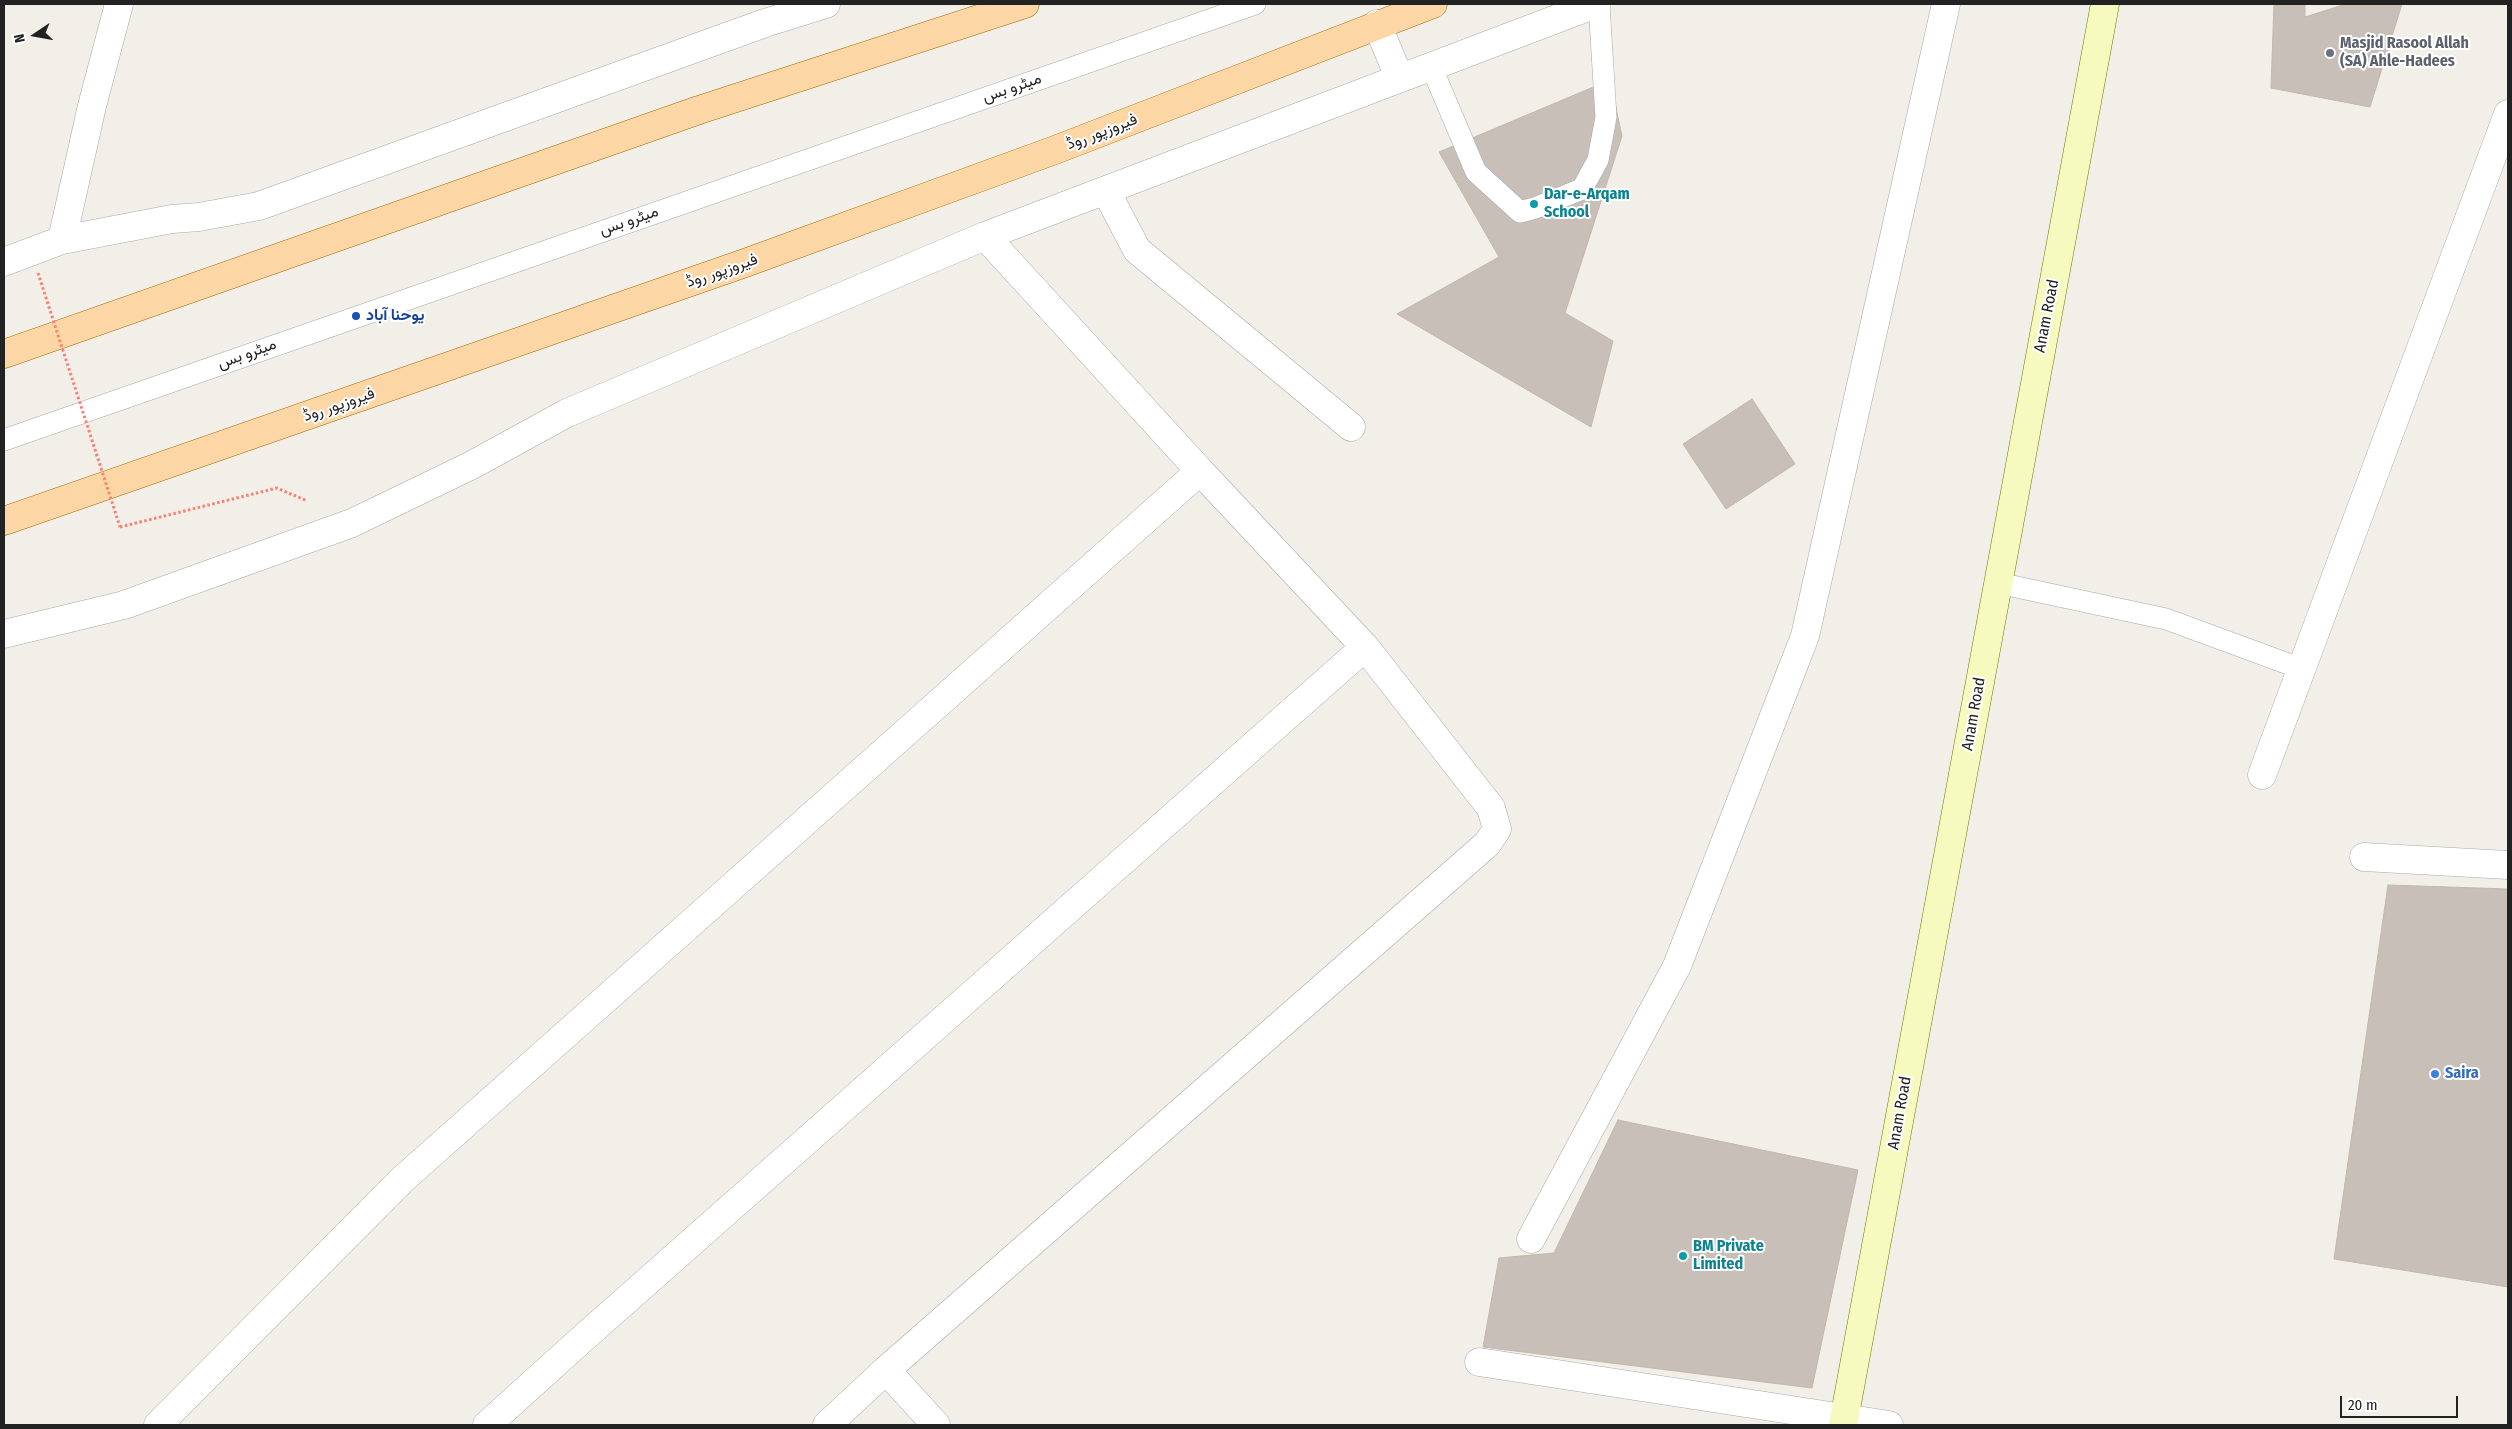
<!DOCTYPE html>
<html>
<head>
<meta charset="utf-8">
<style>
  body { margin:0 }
  #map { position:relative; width:2512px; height:1429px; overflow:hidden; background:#f2efe9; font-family:"Fira Sans Condensed",sans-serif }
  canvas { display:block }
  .frame { position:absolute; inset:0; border:5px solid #222; pointer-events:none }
  .north { position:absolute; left:10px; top:10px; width:50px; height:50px; -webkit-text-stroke:4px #fff; paint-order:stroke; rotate:258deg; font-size:14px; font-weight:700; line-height:20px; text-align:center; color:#222 }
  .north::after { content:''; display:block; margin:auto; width:18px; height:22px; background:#222; clip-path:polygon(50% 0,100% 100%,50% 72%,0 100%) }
  .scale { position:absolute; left:2340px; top:1396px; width:118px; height:22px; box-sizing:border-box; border:2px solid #222; border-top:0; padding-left:6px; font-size:15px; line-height:18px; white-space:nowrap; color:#222; -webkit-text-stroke:4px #fff; paint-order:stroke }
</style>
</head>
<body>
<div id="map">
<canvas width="2512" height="1429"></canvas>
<div class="frame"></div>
<div class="north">N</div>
<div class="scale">20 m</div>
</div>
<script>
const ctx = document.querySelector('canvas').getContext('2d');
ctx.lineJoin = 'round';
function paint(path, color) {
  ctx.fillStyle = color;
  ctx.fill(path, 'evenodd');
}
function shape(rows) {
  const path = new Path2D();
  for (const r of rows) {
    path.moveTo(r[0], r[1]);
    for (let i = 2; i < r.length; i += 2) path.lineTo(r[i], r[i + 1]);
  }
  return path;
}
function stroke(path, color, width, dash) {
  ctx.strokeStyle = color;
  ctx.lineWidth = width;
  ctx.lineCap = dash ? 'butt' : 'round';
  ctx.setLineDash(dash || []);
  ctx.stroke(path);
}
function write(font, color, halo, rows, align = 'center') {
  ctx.font = font + ' "Fira Sans Condensed",Vazirmatn,sans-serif';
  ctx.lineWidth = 4;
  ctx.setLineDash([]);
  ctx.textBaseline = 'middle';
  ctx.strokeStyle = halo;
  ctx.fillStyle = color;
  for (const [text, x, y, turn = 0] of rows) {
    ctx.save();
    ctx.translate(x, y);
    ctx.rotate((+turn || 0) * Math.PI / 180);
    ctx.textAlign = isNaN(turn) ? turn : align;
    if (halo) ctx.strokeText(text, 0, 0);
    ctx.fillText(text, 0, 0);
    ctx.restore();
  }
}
const building = shape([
  [2274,4,2305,4,2305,17,2346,4,2402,4,2370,107,2271,88,2274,4],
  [1610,80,1622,136,1565,313,1613,341,1591,427,1397,314,1499,257,1439,152,1610,80],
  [1752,399,1795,464,1726,509,1683,444,1752,399],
  [2388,885,2508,889,2508,1287,2334,1259,2388,885],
  [1618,1120,1858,1170,1812,1388,1483,1347,1499,1258,1554,1253,1618,1120]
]);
paint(building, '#c7bfb8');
stroke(building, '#c4b6ab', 1);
const lane = shape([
  [1431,66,1476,172,1520,212,1535,208,1582,189,1598,160,1606,117,1599,4],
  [4,440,1255,4],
  [1998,583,2166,619,2302,669]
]);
const street = shape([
  [1377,24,1399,77],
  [1106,191,1137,250,1351,427],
  [62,240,92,106,119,4],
  [4,262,62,240,172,219,199,217,259,206,765,23,826,4],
  [4,634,124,605,352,523,472,465,567,413,985,236,1596,4],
  [2262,775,2508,114],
  [2364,857,2508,865],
  [1531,1239,1677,966,1805,636,1946,4],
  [1479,1362,1889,1425],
  [886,1370,936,1425],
  [158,1425,403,1179,1200,471,985,236],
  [487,1425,581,1340,1365,647,1200,471],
  [827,1425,886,1370,1487,844,1497,829,1491,808,1365,647]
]);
const secondary = shape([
  [1843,1425,2105,4]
]);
const primary = shape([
  [4,354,699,110,1025,4],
  [4,521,745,263,1055,150,1433,4]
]);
stroke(lane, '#a9a9a9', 22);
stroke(street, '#a9a9a9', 29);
stroke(secondary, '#707d05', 29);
stroke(primary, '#a06b00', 29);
stroke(shape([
  [120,527,277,488,307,501]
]), '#fa8072', 3, [2.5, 2.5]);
stroke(lane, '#fff', 21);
stroke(street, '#fff', 28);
stroke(secondary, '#f7fabf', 28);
stroke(primary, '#fcd6a4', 28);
stroke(shape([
  [38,273,120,527]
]), '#fa8072', 3, [2.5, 2.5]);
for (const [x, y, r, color] of [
  [2330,53,5,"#6b7280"],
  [1534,204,5,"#0f9aa8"],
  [356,316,5,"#1a4fb4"],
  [2435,1074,5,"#3f7fe0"],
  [1683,1256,5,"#0f9aa8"]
]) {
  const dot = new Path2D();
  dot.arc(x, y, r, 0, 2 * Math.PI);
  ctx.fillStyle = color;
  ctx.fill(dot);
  stroke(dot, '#fff', 2);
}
write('bold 16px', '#5b616d', '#fff', [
  ["Masjid Rasool Allah",2340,44],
  ["(SA) Ahle-Hadees",2340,62]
], 'left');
write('16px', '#222', '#fff', [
  ["میٹرو بس",1012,88,-19],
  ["فیروزپور روڈ",1102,132,-21],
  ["میٹرو بس",629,221,-19],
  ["فیروزپور روڈ",722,271,-19],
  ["Anam Road",2047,316,-79],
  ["میٹرو بس",247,354,-20],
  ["فیروزپور روڈ",339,405,-19],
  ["Anam Road",1974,714,-80],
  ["Anam Road",1900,1113,-80]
]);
write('bold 16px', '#0d838f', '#fff', [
  ["Dar-e-Arqam",1544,195],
  ["School",1544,213],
  ["BM Private",1693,1247],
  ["Limited",1693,1265]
], 'left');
write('bold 16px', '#164399', '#fff', [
  ["یوحنا آباد",366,316]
], 'left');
write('bold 16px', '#366cbe', '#fff', [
  ["Saira",2445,1074]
], 'left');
</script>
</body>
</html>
